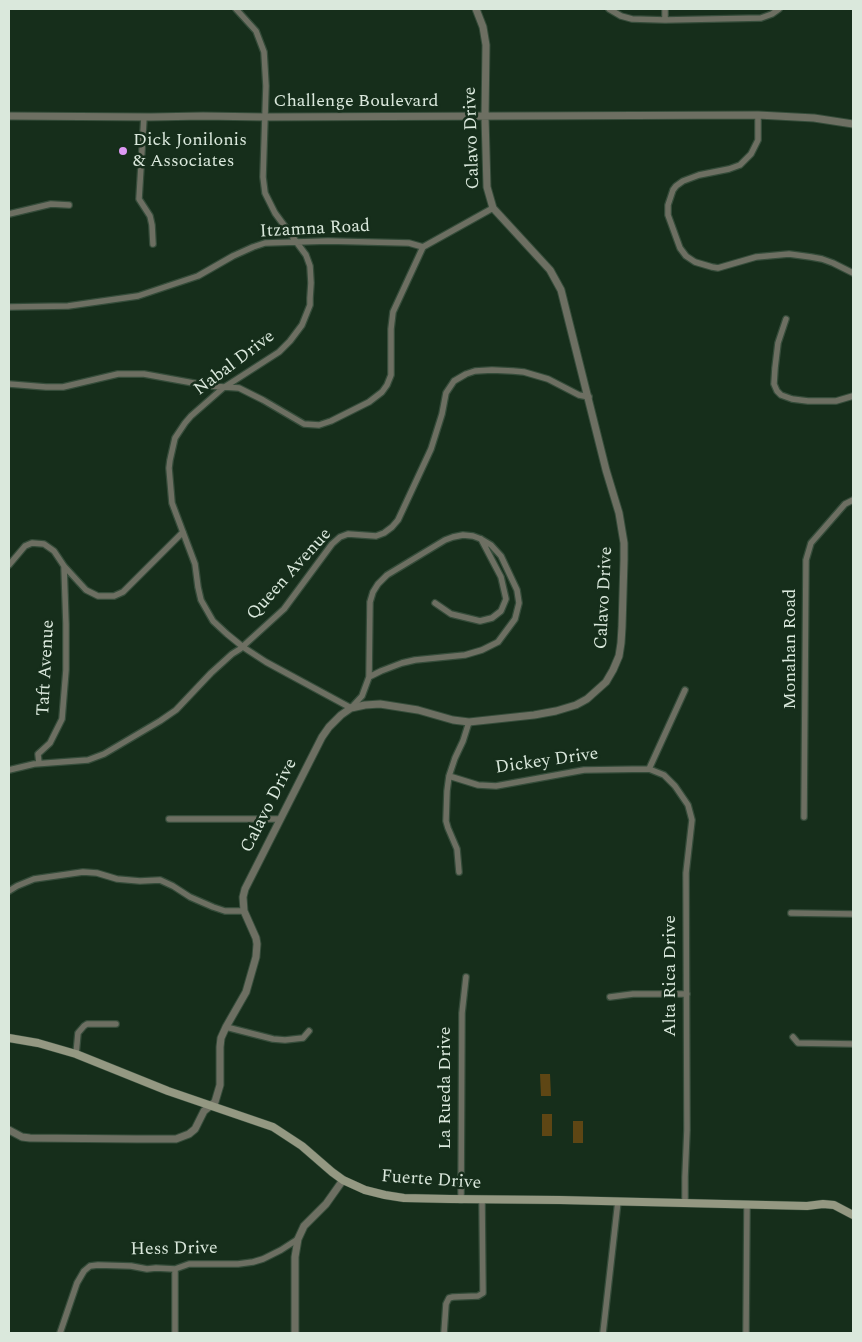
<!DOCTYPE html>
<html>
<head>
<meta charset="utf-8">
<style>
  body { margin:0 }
  #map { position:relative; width:862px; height:1342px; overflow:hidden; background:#162e1b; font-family:Spectral,serif }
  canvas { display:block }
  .frame { position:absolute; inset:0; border:10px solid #dae8dc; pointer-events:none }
</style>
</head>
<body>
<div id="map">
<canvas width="862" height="1342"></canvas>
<div class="frame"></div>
</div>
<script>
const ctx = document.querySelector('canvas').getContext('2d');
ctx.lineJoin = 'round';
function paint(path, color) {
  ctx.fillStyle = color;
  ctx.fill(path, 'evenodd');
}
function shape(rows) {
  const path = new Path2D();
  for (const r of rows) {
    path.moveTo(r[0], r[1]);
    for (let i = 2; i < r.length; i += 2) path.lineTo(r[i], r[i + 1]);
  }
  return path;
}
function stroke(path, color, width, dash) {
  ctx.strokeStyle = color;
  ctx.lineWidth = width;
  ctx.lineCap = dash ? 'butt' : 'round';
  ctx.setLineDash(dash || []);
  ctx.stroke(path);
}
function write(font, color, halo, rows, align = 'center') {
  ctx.font = font + ' Spectral,serif';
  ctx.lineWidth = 5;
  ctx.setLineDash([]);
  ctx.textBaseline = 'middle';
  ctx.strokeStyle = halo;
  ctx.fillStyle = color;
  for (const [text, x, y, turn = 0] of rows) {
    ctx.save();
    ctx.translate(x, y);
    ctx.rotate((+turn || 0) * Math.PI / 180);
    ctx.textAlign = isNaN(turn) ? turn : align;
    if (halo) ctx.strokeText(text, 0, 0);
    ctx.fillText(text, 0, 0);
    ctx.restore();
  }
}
paint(shape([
  [540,1074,550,1074,551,1096,541,1096],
  [542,1114,552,1114,552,1136,542,1136],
  [573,1121,583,1121,583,1143,573,1143]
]), '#5e4614');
const minor = shape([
  [236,9,256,31,264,52,266,86,263,177,265,193,275,213,306,255,310,266,311,283,310,298,310,305,302,325,290,341,279,352,223,388,191,416,185,423,175,438,170,460,169,468,172,503,195,564,198,587,201,600,213,621,227,634,243,647,266,662,351,708,362,696,369,677,381,671,402,663,415,660,465,655,482,650,498,642,515,619,519,603,517,590,501,556,491,545,481,539,473,536,463,535,453,537,445,540,387,575,378,584,373,592,370,602,369,677],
  [609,9,621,16,632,19,665,20,761,18,772,14,779,9],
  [665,20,665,9],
  [758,115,758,140,751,154,740,165,729,169,699,175,683,181,676,186,673,190,668,205,668,215,680,248,686,256,695,262,712,267,718,268,756,257,789,254,811,257,822,259,833,263,853,273],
  [144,117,139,199,150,216,152,225,153,244],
  [9,214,51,204,69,205],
  [9,307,68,306,138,296,198,276,233,256,253,247,265,243,328,241,409,243,423,247],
  [786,319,778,343,775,368,774,384,777,391,781,395,792,399,808,401,836,401,853,396],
  [9,384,46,387,63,387,118,374,144,374,210,386,239,388,263,400,304,424,319,425,331,421,369,402,382,392,387,385,391,375,391,329,393,312,423,247,493,208],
  [9,565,25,546,32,543,44,544,54,551,64,566,86,590,98,596,114,596,123,592,183,532],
  [435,603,451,614,480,621,492,618,501,611,506,599,501,577,481,539],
  [39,763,38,754,50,743,62,719,66,670,66,624,64,566],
  [649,769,685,690],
  [9,770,34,764,88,760,104,754,160,721,176,710,211,673,232,654,240,649,284,609,332,544,340,537,348,534,376,536,384,533,392,527,398,520,431,449,442,414,446,393,454,381,466,374,475,371,492,370,513,371,524,372,548,379,579,395,589,397],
  [449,776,478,785,496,786,584,770,649,769,664,775,675,786,688,805,692,820,686,873,687,1130,685,1177,685,1203],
  [804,817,806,560,811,543,845,504,853,500],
  [169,819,280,819],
  [459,872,457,849,448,828,446,821,447,791,449,776,455,758,463,741,469,722],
  [9,891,17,886,34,879,83,872,97,873,117,879,140,881,160,880,173,886,190,897,213,907,225,911,244,911],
  [791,913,853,914],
  [610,997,633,994,687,994],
  [226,1027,273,1039,285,1040,303,1038,309,1031],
  [793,1037,798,1043,853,1044],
  [76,1054,78,1033,84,1026,87,1024,116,1024],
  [461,1200,462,1013,466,977],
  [175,1269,175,1333],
  [60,1333,77,1283,84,1271,90,1266,98,1265,131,1266,147,1269,156,1268,175,1269,189,1264,238,1264,253,1262,263,1259,281,1250,298,1239],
  [444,1333,446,1304,449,1298,453,1297,478,1296,483,1293,482,1200],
  [603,1333,618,1201],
  [746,1333,747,1204]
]);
const tertiary = shape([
  [9,116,151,117,203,116,265,117,758,115,814,118,853,124],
  [9,1130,22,1137,30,1138,137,1139,176,1139,189,1134,195,1129,204,1111,215,1102,220,1085,220,1047,221,1038,226,1027,246,992,256,957,257,944,256,938,244,911,243,897,245,889,322,737,329,727,341,715,351,708,365,705,380,704,418,710,453,720,469,722,534,715,556,711,576,705,587,699,606,682,613,670,619,656,621,643,622,627,624,560,624,543,619,513,606,470,561,290,550,270,493,208,487,187,485,117,486,45,483,27,476,9],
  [295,1333,295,1257,298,1239,304,1226,326,1204,343,1180]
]);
const secondary = shape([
  [9,1038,38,1043,76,1054,168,1091,273,1127,302,1146,332,1172,343,1180,365,1190,385,1195,404,1198,450,1199,560,1200,807,1206,823,1204,834,1205,853,1215]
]);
stroke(minor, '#354c3a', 8);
stroke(tertiary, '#354c3a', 9);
stroke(secondary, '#354c3a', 9);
stroke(minor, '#6d6f62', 5.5);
stroke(tertiary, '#6d6f62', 7);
stroke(secondary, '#949882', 8);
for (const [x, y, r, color] of [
  [123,151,5,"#dd99f4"]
]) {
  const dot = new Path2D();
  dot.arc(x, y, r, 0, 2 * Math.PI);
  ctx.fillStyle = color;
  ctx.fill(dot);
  stroke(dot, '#162e1b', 2);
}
write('18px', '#dae8dc', '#162e1b', [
  ["Challenge Boulevard",356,102],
  ["Calavo Drive",473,138,-92],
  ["Itzamna Road",315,230,-3],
  ["Nabal Drive",235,364,-37],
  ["Queen Avenue",290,575,-48],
  ["Calavo Drive",605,598,-87],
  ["Monahan Road",791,649,-90],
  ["Taft Avenue",47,668,-87],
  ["Dickey Drive",547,762,-8],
  ["Calavo Drive",270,806,-63],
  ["Alta Rica Drive",671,976,-90],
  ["La Rueda Drive",446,1088,-90],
  ["Fuerte Drive",431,1181,4],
  ["Hess Drive",174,1250,-1]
]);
write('18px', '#dae8dc', '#162e1b', [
  ["Dick Jonilonis",133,141],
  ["& Associates",133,162]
], 'left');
</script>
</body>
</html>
